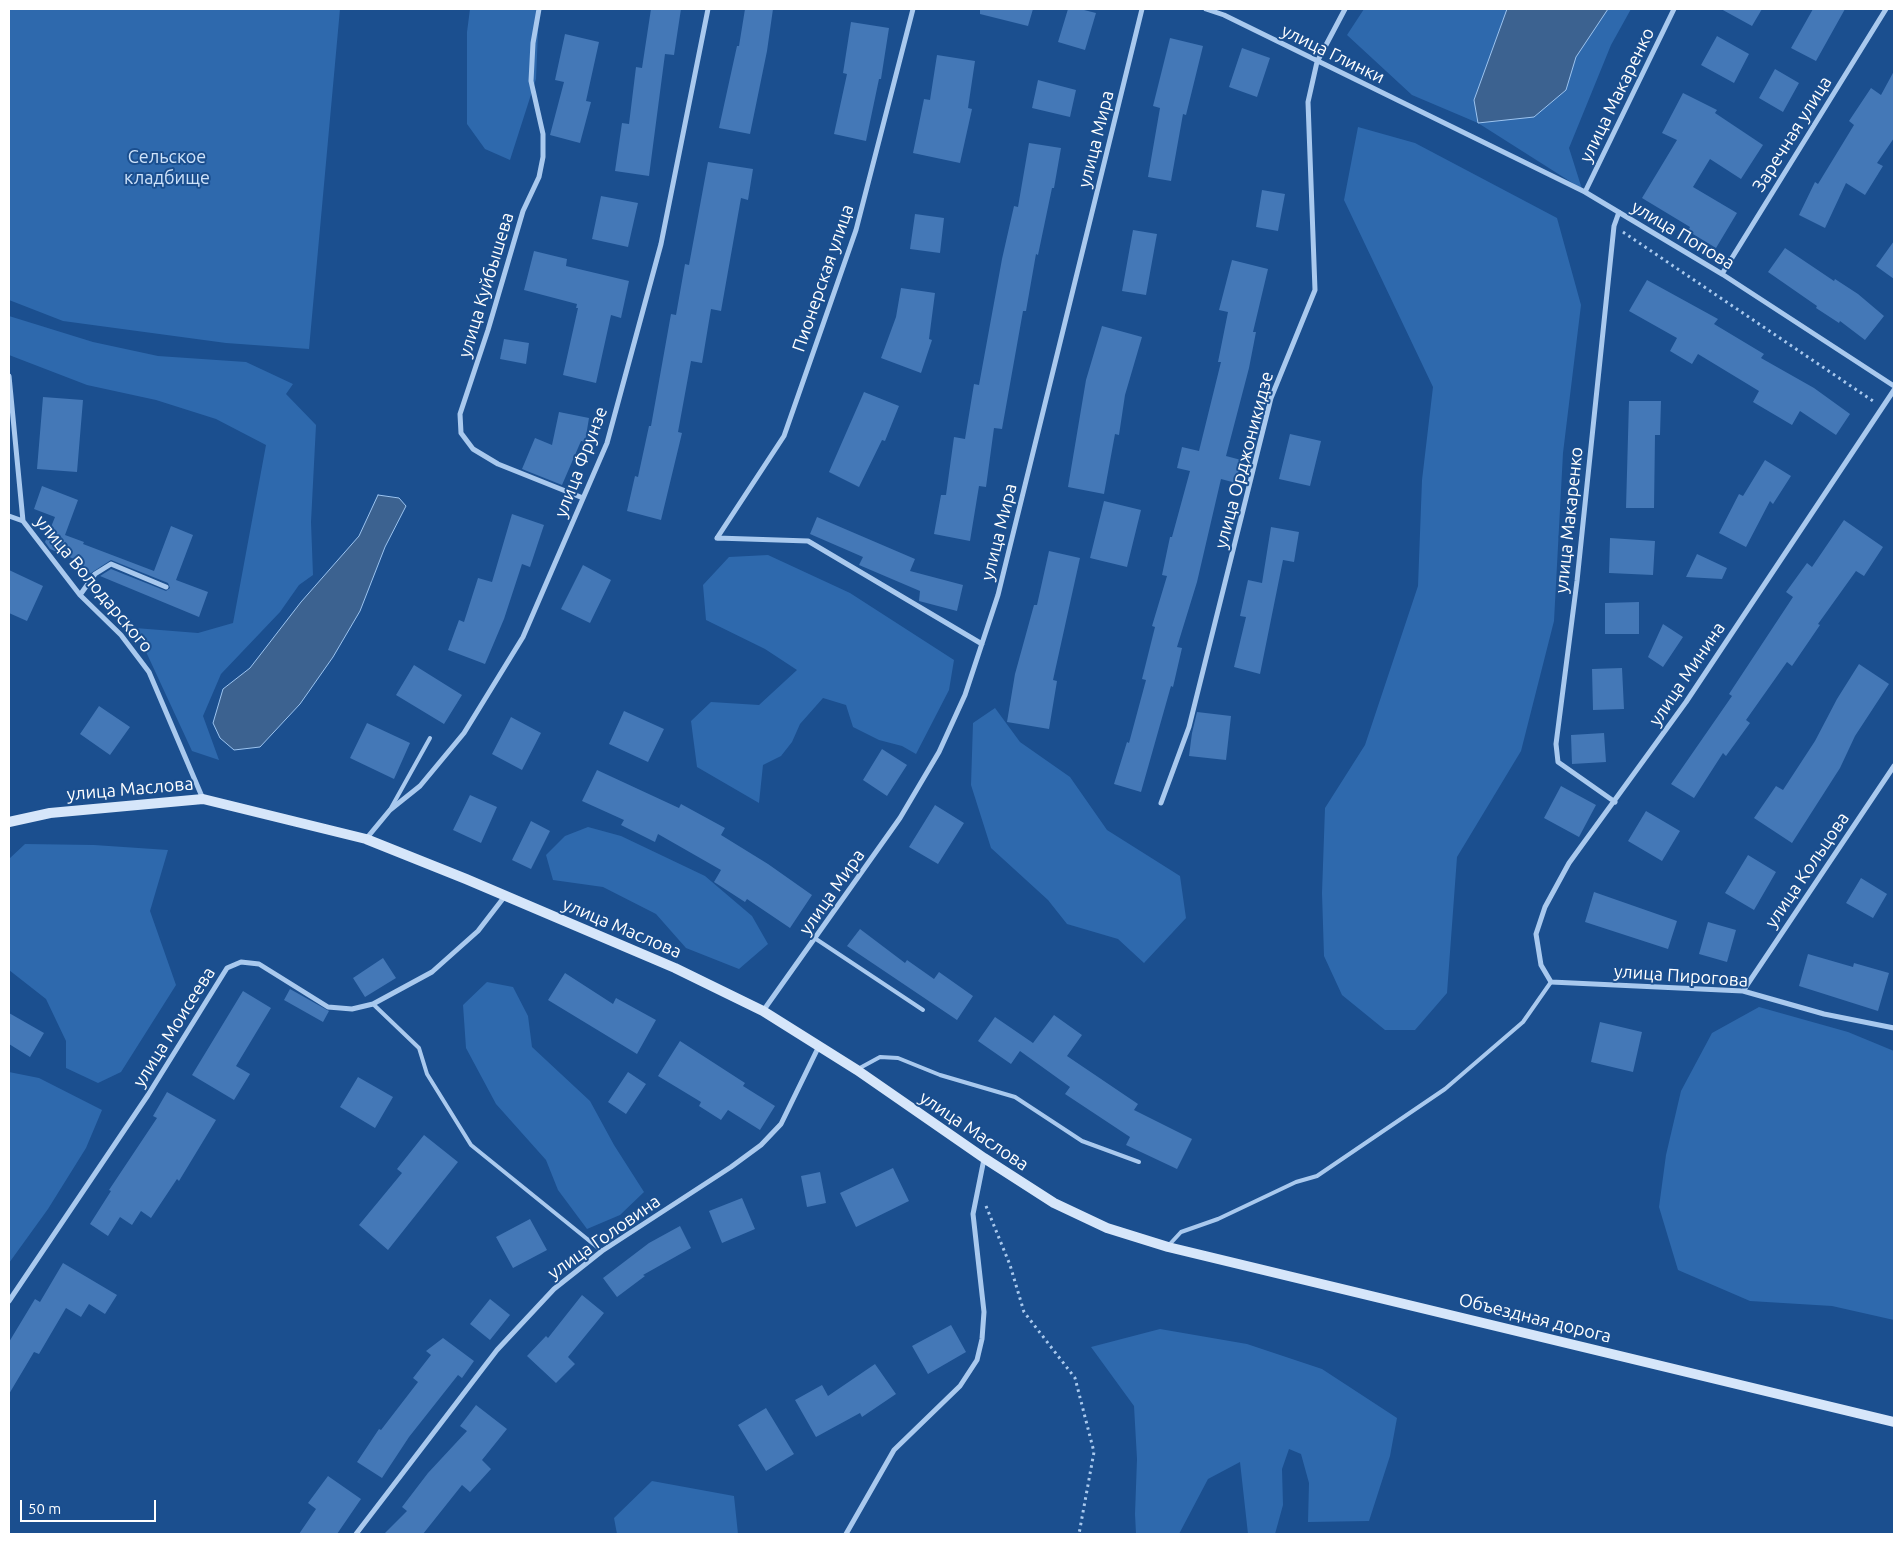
<!DOCTYPE html>
<html>
<head>
<meta charset="utf-8">
<style>
  body { margin:0 }
  #map { position:relative; width:1903px; height:1543px; overflow:hidden; background:#1b4f8f; font-family:Ubuntu,sans-serif }
  canvas { display:block }
  .frame { position:absolute; inset:0; border:10px solid #fff; pointer-events:none }
  .scale { position:absolute; left:20px; top:1500px; width:136px; height:22px; box-sizing:border-box; border:2px solid #fff; border-top:0; padding-left:6px; font-size:15px; line-height:18px; white-space:nowrap; color:#fff; -webkit-text-stroke:4px #1b4f8f; paint-order:stroke }
</style>
</head>
<body>
<div id="map">
<canvas width="1903" height="1543"></canvas>
<div class="frame"></div>
<div class="scale">50 m</div>
</div>
<script>
const ctx = document.querySelector('canvas').getContext('2d');
ctx.lineJoin = 'round';
function paint(path, color) {
  ctx.fillStyle = color;
  ctx.fill(path, 'evenodd');
}
function shape(rows) {
  const path = new Path2D();
  for (const r of rows) {
    path.moveTo(r[0], r[1]);
    for (let i = 2; i < r.length; i += 2) path.lineTo(r[i], r[i + 1]);
  }
  return path;
}
function stroke(path, color, width, dash) {
  ctx.strokeStyle = color;
  ctx.lineWidth = width;
  ctx.lineCap = dash ? 'butt' : 'round';
  ctx.setLineDash(dash || []);
  ctx.stroke(path);
}
function write(font, color, halo, rows, align = 'center') {
  ctx.font = font + ' Ubuntu,sans-serif';
  ctx.lineWidth = 4;
  ctx.setLineDash([]);
  ctx.textBaseline = 'middle';
  ctx.strokeStyle = halo;
  ctx.fillStyle = color;
  for (const [text, x, y, turn = 0] of rows) {
    ctx.save();
    ctx.translate(x, y);
    ctx.rotate((+turn || 0) * Math.PI / 180);
    ctx.textAlign = isNaN(turn) ? turn : align;
    if (halo) ctx.strokeText(text, 0, 0);
    ctx.fillText(text, 0, 0);
    ctx.restore();
  }
}
paint(shape([
  [9,9,340,9,309,349,226,343,63,321,9,300],
  [470,9,539,9,536,79,510,160,485,149,467,124,467,32],
  [1364,9,1631,9,1611,45,1569,148,1582,189,1478,123,1412,95,1347,35],
  [1358,127,1415,143,1557,218,1581,305,1563,453,1554,621,1521,751,1457,857,1447,993,1415,1030,1385,1030,1342,995,1324,956,1322,893,1325,808,1365,745,1418,586,1422,480,1433,387,1344,200],
  [9,316,93,342,158,356,246,362,293,384,286,394,316,425,311,522,313,575,299,585,280,612,221,674,203,716,219,760,192,751,135,628,198,633,233,623,266,445,216,419,156,400,87,385,9,355],
  [768,555,850,593,954,660,949,690,916,754,902,746,879,740,853,727,846,705,823,698,800,724,792,742,781,756,763,765,759,803,697,767,691,721,711,702,759,705,797,670,765,649,706,620,703,585,729,557],
  [995,708,1020,742,1070,777,1107,830,1180,876,1186,918,1144,963,1118,939,1067,924,1048,900,991,848,971,785,973,723],
  [588,827,621,836,705,876,752,916,768,944,739,969,686,948,656,914,603,887,553,880,546,855,565,836],
  [25,844,94,845,168,850,150,911,176,985,121,1072,98,1083,66,1068,66,1041,46,999,9,970,9,859],
  [487,982,513,987,528,1016,532,1047,590,1101,614,1145,644,1192,620,1215,587,1229,558,1190,546,1160,496,1104,466,1048,463,1005],
  [1759,1007,1848,1032,1894,1051,1894,1320,1832,1306,1750,1301,1678,1270,1659,1207,1666,1155,1681,1091,1712,1033],
  [9,1072,39,1078,102,1110,86,1148,48,1209,9,1263],
  [1160,1329,1247,1344,1322,1369,1397,1418,1390,1456,1369,1521,1308,1522,1309,1483,1301,1454,1289,1449,1282,1469,1283,1505,1275,1534,1248,1534,1240,1462,1208,1479,1179,1534,1136,1534,1135,1514,1137,1459,1134,1406,1091,1347],
  [652,1481,734,1496,738,1534,617,1534,614,1518]
]), '#2e69ad');
const water = shape([
  [1507,9,1608,9,1576,57,1566,90,1534,117,1478,123,1474,100,1507,9],
  [378,495,399,498,406,506,385,547,360,611,333,657,300,704,260,747,234,750,220,738,213,723,223,689,250,668,301,602,359,536,378,495]
]);
paint(water, '#3c6290');
stroke(water, '#9cc4f0', 1);
paint(shape([
  [651,9,681,9,674,55,665,54,649,176,615,171,622,123,629,124,636,67,642,68],
  [745,9,773,9,767,51,750,134,719,128,737,46,739,46],
  [980,9,1033,9,1028,26,980,14],
  [1068,9,1080,9,1096,13,1085,50,1058,42],
  [1721,9,1762,9,1752,26],
  [1813,9,1845,9,1816,61,1791,48],
  [851,22,889,28,881,79,879,79,866,141,834,134,847,74,843,73],
  [565,34,599,42,586,101,591,102,580,143,550,135,564,82,555,80],
  [1717,36,1749,54,1734,83,1701,65],
  [1170,38,1203,46,1186,115,1183,114,1171,181,1148,177,1160,108,1153,106],
  [1242,48,1270,58,1257,97,1229,87],
  [937,55,975,61,968,108,972,109,960,163,913,153,924,99,930,100],
  [1775,69,1799,83,1783,112,1759,98],
  [1894,71,1894,138,1877,163,1883,166,1865,195,1846,183,1825,228,1799,215,1815,182,1818,184,1854,125,1849,121,1871,88,1881,95],
  [1038,80,1076,90,1070,117,1032,108],
  [1683,93,1717,110,1715,113,1763,145,1741,179,1710,159,1693,187,1737,213,1716,248,1688,231,1690,227,1642,198,1677,140,1662,133],
  [1029,143,1061,148,1054,188,1052,188,1038,255,1036,254,1026,311,1023,311,1002,429,994,428,986,487,979,486,970,541,934,534,941,495,946,495,954,437,965,439,974,384,979,385,1002,259,1014,206,1018,207],
  [708,162,753,169,748,200,741,198,721,311,711,309,702,363,691,361,678,432,682,433,661,520,627,511,635,476,638,477,649,426,651,426,671,314,676,315,685,264,689,265],
  [1262,190,1285,194,1278,231,1256,227],
  [601,196,638,203,628,247,592,239],
  [915,214,944,218,940,253,910,249],
  [1133,230,1157,234,1146,295,1122,291],
  [1894,241,1894,279,1876,266],
  [1785,248,1834,281,1835,279,1858,294,1884,316,1865,340,1840,321,1839,323,1816,308,1817,306,1768,272],
  [534,251,567,259,566,266,629,281,621,318,611,315,596,383,563,375,578,308,576,308,577,304,524,290],
  [1232,260,1268,269,1253,332,1256,332,1249,368,1226,456,1241,460,1236,483,1221,479,1197,582,1177,647,1182,648,1173,687,1171,686,1141,792,1114,784,1127,742,1129,743,1146,680,1142,679,1155,627,1152,626,1167,576,1162,575,1170,537,1172,537,1190,471,1177,468,1182,447,1199,451,1221,362,1218,362,1228,312,1219,310],
  [1647,280,1718,319,1714,324,1764,354,1761,358,1814,388,1850,414,1836,435,1800,411,1792,425,1753,402,1759,391,1698,354,1692,364,1670,351,1677,338,1629,311],
  [901,288,935,293,929,339,932,340,921,373,881,358,896,317],
  [1102,326,1142,337,1125,395,1119,435,1115,434,1104,494,1068,487,1086,380],
  [504,339,529,343,526,364,500,359],
  [864,392,899,406,885,441,882,440,859,487,829,472],
  [43,397,83,400,77,472,37,469],
  [1629,401,1661,401,1660,435,1655,435,1654,508,1626,508],
  [559,412,589,418,585,442,581,441,562,485,522,469,535,438,552,445],
  [1290,434,1321,441,1310,486,1279,479],
  [1765,460,1791,476,1773,504,1770,501,1746,547,1719,533,1739,494,1743,496],
  [42,486,78,500,65,535,84,542,83,544,154,571,171,526,193,535,176,580,208,592,199,617,100,576,111,569,166,591,170,588,168,583,111,560,91,573,82,570,84,563,50,549,45,542,55,517,34,509],
  [1104,501,1141,510,1127,567,1090,558],
  [512,514,544,525,530,567,522,564,504,619,485,664,448,650,459,620,464,622,478,578,492,582],
  [817,517,915,559,910,571,963,585,957,611,919,601,920,591,859,565,863,557,810,534],
  [1844,520,1883,547,1864,576,1856,571,1818,624,1820,625,1792,666,1787,662,1746,720,1750,723,1726,756,1723,753,1694,798,1671,784,1732,696,1729,694,1793,597,1786,592,1807,563,1812,567],
  [1271,527,1299,532,1294,562,1283,560,1260,674,1234,667,1246,617,1240,616,1248,580,1262,583],
  [1610,538,1655,541,1653,575,1609,573],
  [1049,551,1080,558,1053,680,1057,681,1049,729,1007,722,1015,674,1034,605,1037,605],
  [1697,554,1727,568,1722,579,1686,577],
  [583,565,611,580,590,623,561,609],
  [9,570,43,586,27,621,9,613],
  [1639,602,1639,634,1605,634,1605,603],
  [1663,624,1683,637,1663,667,1648,657],
  [1859,664,1889,684,1855,736,1840,768,1792,843,1754,818,1776,786,1783,790,1815,741,1837,699],
  [414,665,462,695,444,724,396,695],
  [1622,668,1624,709,1593,710,1592,669],
  [99,706,130,727,110,755,80,734],
  [624,711,664,729,648,762,609,744],
  [1197,712,1231,716,1226,760,1189,756,1192,733],
  [511,717,541,733,522,770,492,754],
  [367,723,410,743,394,779,350,758],
  [1604,733,1606,762,1572,764,1571,735],
  [882,749,907,765,887,796,863,780],
  [597,770,679,808,681,804,725,828,721,835,768,864,812,895,790,928,747,899,745,902,714,882,721,870,658,834,655,842,621,825,624,820,582,801],
  [1561,786,1596,805,1579,837,1544,818],
  [470,795,497,807,481,843,453,830],
  [935,805,964,823,938,864,909,847],
  [1646,811,1680,831,1662,861,1628,841],
  [531,821,550,831,531,869,512,860],
  [1748,855,1776,872,1754,910,1725,893],
  [1861,878,1887,894,1873,918,1846,903],
  [1594,892,1677,921,1668,949,1585,922],
  [1708,922,1736,930,1727,962,1699,954],
  [860,929,905,963,907,960,934,979,939,972,973,996,957,1020,847,946],
  [1808,954,1853,967,1854,963,1889,973,1878,1011,1799,986],
  [383,958,396,978,365,997,353,978],
  [565,973,613,1004,616,998,656,1020,637,1054,548,1000],
  [290,989,329,1011,323,1022,284,1000],
  [243,991,271,1008,236,1066,250,1074,234,1100,192,1075],
  [9,1013,44,1033,30,1057,9,1044],
  [1054,1015,1082,1035,1067,1056,1138,1104,1134,1110,1192,1139,1177,1169,1126,1145,1130,1137,1065,1094,1070,1087,1020,1051,1011,1064,978,1041,995,1017,1033,1043],
  [1600,1022,1642,1032,1633,1072,1591,1062],
  [680,1041,745,1083,743,1086,775,1106,760,1130,728,1110,721,1120,699,1106,701,1102,658,1076],
  [628,1072,646,1084,626,1114,608,1102],
  [358,1077,393,1097,375,1128,340,1107],
  [167,1092,216,1120,179,1181,177,1179,151,1218,141,1211,132,1225,120,1217,108,1236,90,1224,111,1191,109,1190,157,1118,153,1116],
  [424,1135,458,1162,388,1250,359,1225,402,1173,397,1169],
  [893,1168,909,1201,856,1227,840,1193],
  [820,1172,826,1203,807,1207,801,1176],
  [742,1198,755,1229,722,1243,709,1211],
  [530,1219,547,1250,513,1268,496,1237],
  [680,1226,691,1248,643,1275,645,1276,617,1297,603,1278,649,1243],
  [63,1263,117,1295,105,1314,89,1304,81,1317,66,1308,39,1354,34,1352,9,1394,9,1342,35,1299,40,1302],
  [582,1295,604,1313,568,1357,575,1364,556,1383,527,1356,546,1336,548,1338],
  [490,1299,510,1315,490,1340,470,1324],
  [951,1325,966,1352,928,1374,912,1346],
  [443,1338,474,1361,462,1378,458,1375,409,1437,382,1478,357,1462,379,1429,381,1430,418,1382,413,1378,431,1355,426,1351],
  [875,1364,896,1394,862,1417,860,1413,816,1437,795,1400,822,1385,828,1396],
  [476,1405,507,1429,482,1460,491,1469,470,1492,462,1485,423,1534,384,1534,407,1511,402,1507,428,1473,467,1431,460,1426],
  [766,1408,794,1454,766,1471,738,1425],
  [328,1476,361,1499,337,1534,299,1534,316,1509,308,1503]
]), '#4478b7');
stroke(shape([
  [1623,232,1873,401],
  [986,1206,1010,1265,1024,1312,1075,1378,1094,1452,1079,1534]
]), '#a9c9ee', 3, [2.5, 4]);
stroke(shape([
  [391,808,430,738],
  [816,939,923,1010],
  [373,1004,419,1048,427,1074,471,1145,602,1251],
  [858,1069,880,1057,898,1058,940,1075,1015,1097,1082,1141,1139,1162],
  [1169,1245,1181,1232,1218,1219,1296,1182,1317,1176,1445,1089,1523,1022,1551,982]
]), '#a9c9ee', 4);
stroke(shape([
  [539,9,533,43,531,81,543,134,543,157,539,177,523,211,488,330,460,414,461,433,473,449,498,464,583,498],
  [1206,9,1224,15,1585,192,1722,274,1894,386],
  [1585,192,1674,9],
  [1722,274,1886,9],
  [9,376,23,521,80,595,121,635,149,672,203,799],
  [1894,390,1686,702,1569,863,1545,907,1536,934,1541,965,1551,982,1743,991,1824,1014,1894,1028],
  [9,516,23,521],
  [717,538,784,436,856,230,913,9],
  [717,538,808,541,982,644],
  [80,595,95,574,111,564,166,587],
  [1615,802,1558,762,1556,744,1577,581,1614,226,1619,212],
  [1161,803,1189,727,1271,398,1315,290,1308,102,1317,62,1345,9],
  [366,839,390,810,420,786,464,733,523,637,607,443,661,244,708,9],
  [1743,991,1894,766],
  [763,1011,900,818,939,752,965,695,998,595,1142,9],
  [9,1301,148,1095,227,968,241,962,259,964,328,1007,352,1009,373,1004,432,972,478,931,505,896],
  [356,1534,497,1350,554,1289,602,1251,731,1167,761,1145,781,1124,819,1046],
  [846,1534,894,1450,960,1386,977,1360,982,1339,984,1312,973,1214,984,1159]
]), '#a9c9ee', 5);
stroke(shape([
  [9,822,50,813,203,799,366,839,466,879,675,968,763,1011,857,1070,984,1158,1054,1203,1107,1228,1168,1247,1894,1422]
]), '#d6e6fa', 10);
write('18px', '#fff', '#1b4f8f', [
  ["улица Глинки",1333,54,26],
  ["улица Макаренко",1617,95,-64],
  ["Заречная улица",1792,134,-58],
  ["улица Мира",1096,139,-76],
  ["улица Попова",1683,235,31],
  ["Пионерская улица",823,278,-71],
  ["улица Куйбышева",486,285,-73],
  ["улица Орджоникидзе",1244,460,-75],
  ["улица Фрунзе",581,462,-69],
  ["улица Макаренко",1569,520,-84],
  ["улица Мира",999,532,-76],
  ["улица Володарского",94,584,50],
  ["улица Минина",1687,674,-56],
  ["улица Маслова",130,789,-5],
  ["улица Кольцова",1807,870,-56],
  ["улица Мира",832,892,-55],
  ["улица Маслова",622,928,23],
  ["улица Пирогова",1681,976,4],
  ["улица Моисеева",174,1027,-58],
  ["улица Маслова",974,1131,34],
  ["улица Головина",604,1237,-35],
  ["Объездная дорога",1535,1318,14]
]);
write('18px', '#cfe3fa', '#1b4f8f', [
  ["Сельское",167,157],
  ["кладбище",167,178]
]);
</script>
</body>
</html>
